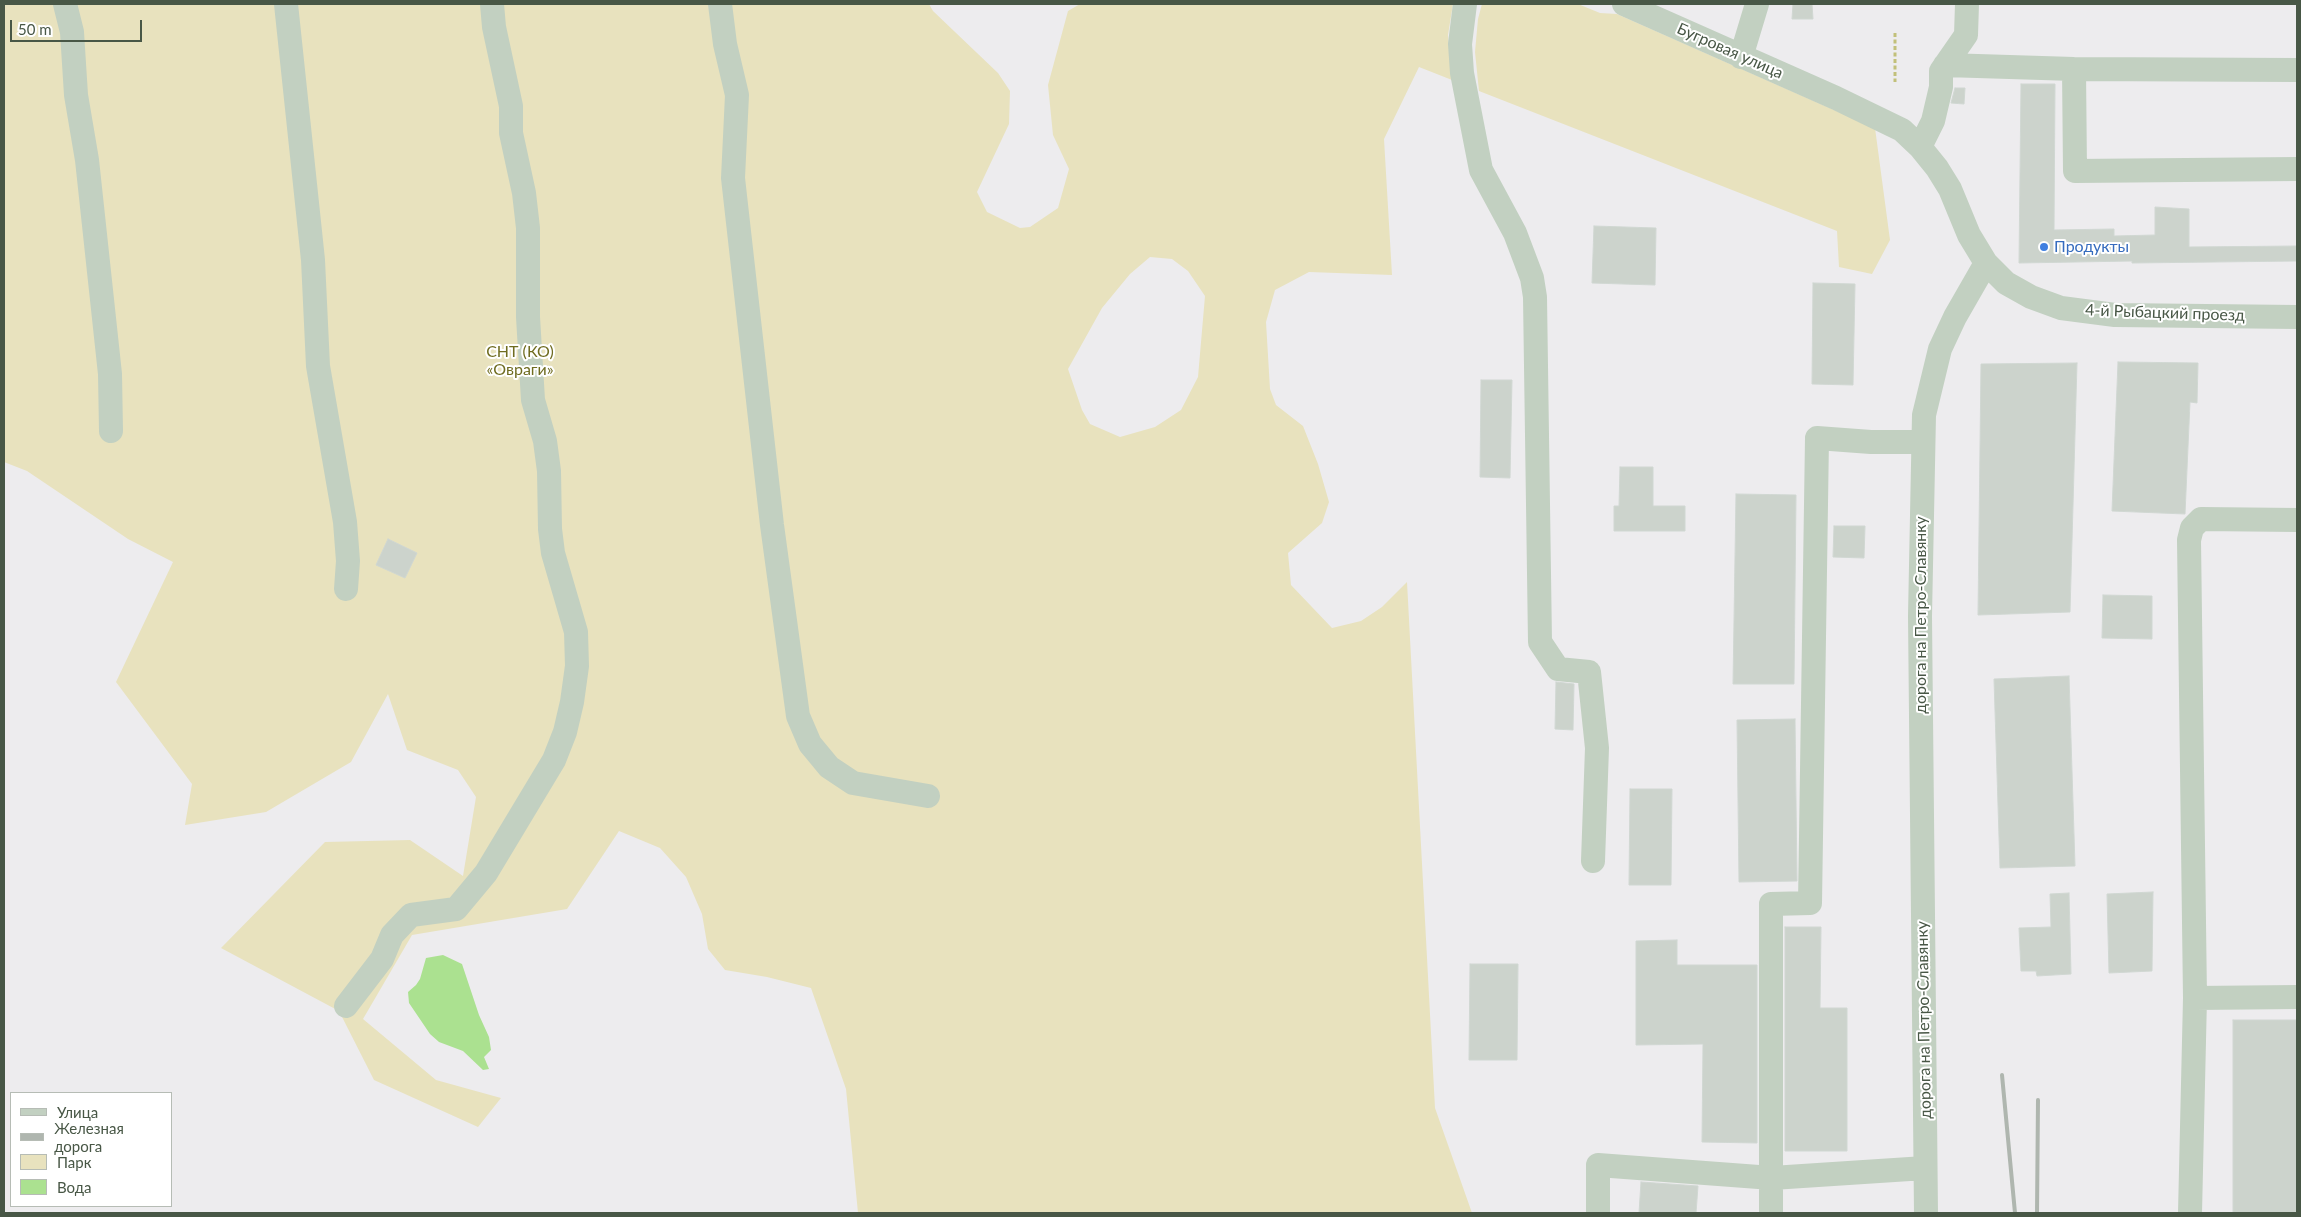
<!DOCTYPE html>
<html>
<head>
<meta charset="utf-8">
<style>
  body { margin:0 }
  #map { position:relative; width:2301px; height:1217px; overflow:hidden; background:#edecee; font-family:Lato,sans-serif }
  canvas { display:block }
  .frame { position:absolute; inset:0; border:5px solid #485746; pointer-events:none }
  .legend { position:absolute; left:10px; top:1092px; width:162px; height:115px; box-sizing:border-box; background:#fff; border:1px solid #b6bcb5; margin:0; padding:6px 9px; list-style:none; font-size:15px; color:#485746 }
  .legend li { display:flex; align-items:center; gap:10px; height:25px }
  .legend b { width:25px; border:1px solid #b6bcb5 }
  .scale { position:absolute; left:10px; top:20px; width:132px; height:22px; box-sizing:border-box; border:2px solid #485746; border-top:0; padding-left:6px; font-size:15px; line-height:18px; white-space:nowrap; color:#485746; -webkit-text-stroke:4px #fff; paint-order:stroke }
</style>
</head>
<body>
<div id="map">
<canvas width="2301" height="1217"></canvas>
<div class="frame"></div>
<ul class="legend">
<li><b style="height:6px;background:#c2d0c1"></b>Улица</li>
<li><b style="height:6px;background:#afb6af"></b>Железная дорога</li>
<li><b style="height:14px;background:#e8e2be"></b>Парк</li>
<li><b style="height:14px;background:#abe190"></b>Вода</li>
</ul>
<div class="scale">50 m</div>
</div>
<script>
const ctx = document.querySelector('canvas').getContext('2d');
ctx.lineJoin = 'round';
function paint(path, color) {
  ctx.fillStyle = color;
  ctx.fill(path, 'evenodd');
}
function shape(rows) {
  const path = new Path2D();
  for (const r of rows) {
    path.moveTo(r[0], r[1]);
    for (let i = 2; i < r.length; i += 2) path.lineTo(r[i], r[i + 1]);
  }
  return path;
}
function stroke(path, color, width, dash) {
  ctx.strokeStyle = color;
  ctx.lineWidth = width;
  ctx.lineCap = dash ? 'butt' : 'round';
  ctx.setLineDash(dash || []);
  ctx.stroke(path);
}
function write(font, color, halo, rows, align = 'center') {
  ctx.font = font + ' Lato,sans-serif';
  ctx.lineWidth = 4;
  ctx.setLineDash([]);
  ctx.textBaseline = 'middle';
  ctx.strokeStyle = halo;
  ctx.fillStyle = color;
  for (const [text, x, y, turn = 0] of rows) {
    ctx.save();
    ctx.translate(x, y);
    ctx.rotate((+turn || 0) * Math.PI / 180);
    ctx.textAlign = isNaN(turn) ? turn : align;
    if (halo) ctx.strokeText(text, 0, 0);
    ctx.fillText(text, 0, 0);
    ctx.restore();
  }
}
paint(shape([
  [4,4,929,4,933,11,998,73,1010,91,1009,124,977,192,987,212,1020,228,1030,227,1058,208,1069,169,1053,135,1048,85,1068,11,1080,4,1453,4,1448,35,1452,80,1419,67,1384,139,1392,275,1309,272,1275,290,1266,322,1270,389,1276,405,1303,426,1318,464,1329,502,1322,523,1288,553,1291,585,1332,628,1361,621,1382,607,1407,582,1435,1108,1472,1213,858,1213,846,1089,811,988,767,977,725,970,708,949,702,914,686,877,660,848,619,831,567,909,412,935,363,1019,436,1080,501,1098,478,1127,374,1080,339,1011,221,948,325,842,410,840,463,876,476,797,458,770,407,750,388,694,351,762,266,812,185,825,192,784,116,682,173,562,128,539,27,471,4,462],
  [1150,257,1172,259,1188,271,1205,296,1198,377,1181,410,1155,427,1120,437,1090,424,1082,410,1068,369,1102,308,1130,274],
  [1482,4,1578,4,1600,13,1617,14,1875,128,1890,240,1872,274,1839,267,1837,231,1479,91,1475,52,1478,19]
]), '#e8e2be');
paint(shape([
  [443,955,462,964,479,1015,489,1037,491,1050,484,1057,489,1069,483,1070,463,1051,439,1042,430,1034,409,1003,408,992,416,985,420,979,426,958]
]), '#abe190');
const building = shape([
  [1793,4,1812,4,1813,19,1792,19,1793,4],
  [2021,84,2055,84,2054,230,2114,229,2114,236,2155,235,2155,207,2189,209,2189,247,2297,246,2297,261,2132,263,2132,261,2019,263,2021,84],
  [1955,88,1965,88,1964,104,1951,103,1955,88],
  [1594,226,1656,228,1655,285,1592,283,1594,226],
  [1813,283,1855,284,1853,385,1812,384,1813,283],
  [2118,362,2198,363,2197,403,2190,402,2185,514,2112,511,2118,362],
  [2077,363,2070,612,1978,615,1981,364,2077,363],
  [1481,380,1512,380,1510,478,1480,477,1481,380],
  [1620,467,1653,467,1653,506,1685,506,1685,531,1614,531,1614,506,1619,506,1620,467],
  [1736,494,1796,495,1794,684,1733,684,1736,494],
  [1834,526,1865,526,1864,558,1833,557,1834,526],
  [388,539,417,553,405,578,376,565,388,539],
  [2103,595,2152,596,2152,639,2102,638,2103,595],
  [2069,676,2075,866,2000,868,1994,679,2069,676],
  [1556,682,1574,684,1573,730,1555,729,1556,682],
  [1795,719,1797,881,1739,882,1737,720,1795,719],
  [1630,789,1672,789,1671,885,1629,885,1630,789],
  [2153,892,2152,971,2109,973,2107,894,2153,892],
  [2069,893,2071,974,2037,976,2036,971,2021,971,2019,928,2051,927,2050,894,2069,893],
  [1785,927,1821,927,1820,1008,1847,1008,1847,1151,1785,1151,1785,927],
  [1677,940,1677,965,1757,965,1757,1143,1702,1142,1703,1044,1636,1045,1636,941,1677,940],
  [1470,964,1518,964,1517,1060,1469,1060,1470,964],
  [2233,1020,2297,1020,2297,1213,2233,1213,2233,1020],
  [1641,1182,1698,1186,1696,1213,1639,1213,1641,1182]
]);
paint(building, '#ccd3cc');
stroke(building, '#d0d7d2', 1);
stroke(shape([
  [1895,33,1895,82]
]), '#c2c07a', 3, [4, 2.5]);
stroke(shape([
  [65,4,72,32,76,95,87,160,110,374,111,431],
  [286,4,313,260,318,366,345,522,348,561,346,589],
  [720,4,725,44,737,95,733,178,772,525,798,716,810,744,829,767,853,783,928,796],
  [1465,4,1460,44,1462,73,1481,170,1515,233,1532,278,1535,297,1540,642,1558,669,1589,672,1597,748,1593,861],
  [1624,4,1836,98,1902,130,1920,147,1937,168,1950,189,1969,235,1986,263,2006,283,2031,297,2061,308,2115,315,2297,317],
  [1741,57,1757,4],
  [1945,65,2074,69,2297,70],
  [2074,69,2075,171,2297,169],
  [1920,147,1933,121,1941,87,1941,71,1966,35,1967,4],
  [2195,998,2297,997],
  [346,1006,382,959,392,935,411,915,456,909,486,873,554,760,565,732,572,702,577,666,576,632,553,553,550,529,549,471,545,441,533,400,528,317,528,228,524,193,511,133,511,106,494,27,492,4],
  [1598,1213,1598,1165,1772,1178,1925,1168],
  [1771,1213,1771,904,1810,903,1817,438,1871,442,1923,442],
  [1926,1213,1920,616,1924,415,1940,349,1955,317,1986,263],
  [2190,1213,2195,998,2189,540,2192,528,2201,519,2297,520]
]), '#c2d0c1', 24);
stroke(shape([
  [2002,1075,2015,1213],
  [2037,1213,2038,1100]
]), '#afb6af', 4);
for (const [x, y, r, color] of [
  [2044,247,5,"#3f7fe0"]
]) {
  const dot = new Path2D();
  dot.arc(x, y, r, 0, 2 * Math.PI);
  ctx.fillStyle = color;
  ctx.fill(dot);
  stroke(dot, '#fff', 2);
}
write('16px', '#485746', '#fff', [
  ["Бугровая улица",1730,51,24],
  ["4-й Рыбацкий проезд",2165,313,2],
  ["дорога на Петро-Славянку",1921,615,-90],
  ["дорога на Петро-Славянку",1924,1020,-91]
]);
write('16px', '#366cbe', '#fff', [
  ["Продукты",2054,247]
], 'left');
write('16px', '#6f6c20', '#fff', [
  ["СНТ (КО)",520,352],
  ["«Овраги»",520,370]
]);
</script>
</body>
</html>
